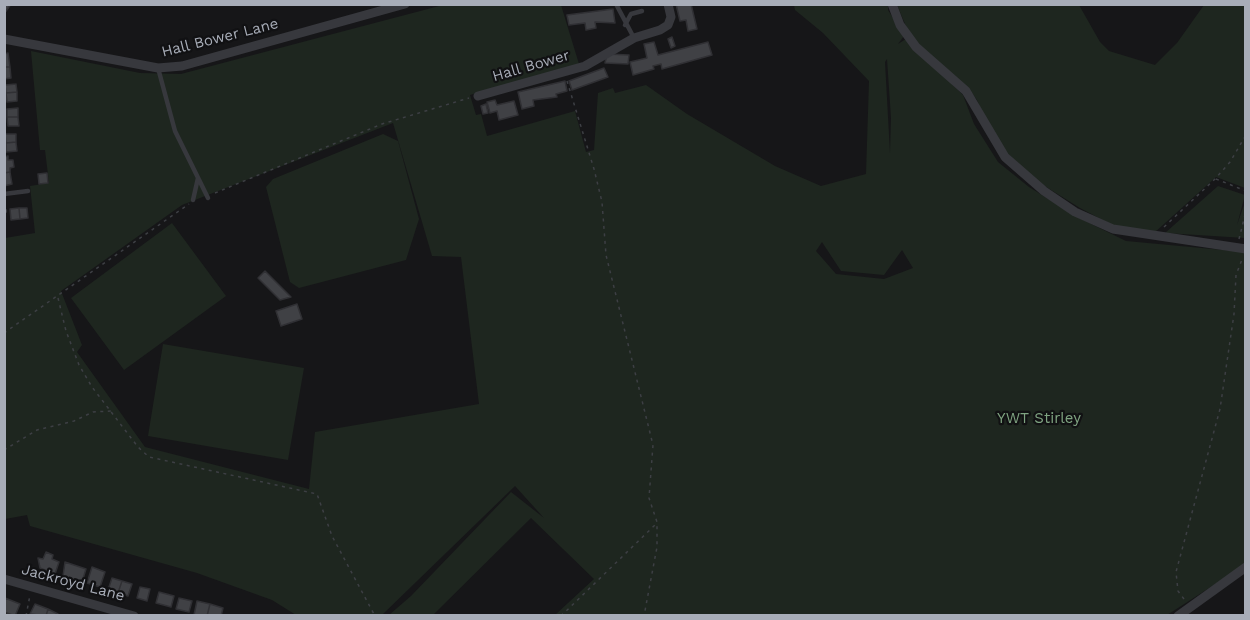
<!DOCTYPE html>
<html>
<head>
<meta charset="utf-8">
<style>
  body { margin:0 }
  #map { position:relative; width:1250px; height:620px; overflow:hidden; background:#161618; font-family:"Work Sans",sans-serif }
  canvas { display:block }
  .frame { position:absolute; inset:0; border:6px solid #a8adb8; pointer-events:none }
</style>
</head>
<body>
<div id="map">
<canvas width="1250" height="620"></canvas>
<div class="frame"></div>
</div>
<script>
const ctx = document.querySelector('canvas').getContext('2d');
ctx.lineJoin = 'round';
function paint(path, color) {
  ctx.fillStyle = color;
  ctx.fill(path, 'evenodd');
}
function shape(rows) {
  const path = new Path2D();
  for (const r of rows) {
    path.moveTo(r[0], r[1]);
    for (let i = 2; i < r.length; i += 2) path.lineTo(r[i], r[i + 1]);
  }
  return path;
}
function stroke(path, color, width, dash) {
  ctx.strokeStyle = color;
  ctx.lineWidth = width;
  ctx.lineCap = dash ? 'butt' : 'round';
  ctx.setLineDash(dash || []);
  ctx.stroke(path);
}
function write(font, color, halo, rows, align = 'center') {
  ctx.font = font + ' "Work Sans",sans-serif';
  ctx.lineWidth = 4.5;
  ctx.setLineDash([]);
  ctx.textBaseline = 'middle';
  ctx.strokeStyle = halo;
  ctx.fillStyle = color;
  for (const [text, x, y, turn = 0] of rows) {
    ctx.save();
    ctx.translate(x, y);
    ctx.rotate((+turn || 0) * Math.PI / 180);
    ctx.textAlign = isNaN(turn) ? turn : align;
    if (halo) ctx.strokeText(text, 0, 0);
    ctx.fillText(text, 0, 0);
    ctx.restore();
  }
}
paint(shape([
  [443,5,561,5,579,64,470,95,476,115,481,114,487,136,575,111,586,152,594,150,598,93,613,88,615,93,646,85,687,114,775,166,821,186,866,174,869,81,823,33,795,10,794,5,888,5,888,10,904,36,898,44,906,39,963,95,974,124,998,162,1029,187,1079,218,1126,241,1245,252,1245,565,1167,615,555,615,594,579,531,518,433,615,389,615,411,596,511,492,544,518,515,486,382,615,296,615,272,600,197,573,30,526,27,515,5,519,5,238,35,233,30,186,49,183,45,150,40,150,31,51,140,73,181,74],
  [887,59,891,118,890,153,885,62],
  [393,123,432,256,461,257,479,404,315,432,309,489,145,447,77,352,82,345,61,291,182,205],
  [822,242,841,271,884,275,902,250,913,268,884,279,836,274,816,251],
  [897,5,1079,5,1100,42,1109,51,1155,65,1177,43,1204,5,1245,5,1245,188,1216,177,1154,233,1114,226,1080,208,1035,180,1002,148,985,119,977,100,968,88,920,47,908,31],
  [383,134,398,141,419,219,406,260,299,288,290,282,266,187,273,179],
  [1218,186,1245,195,1237,225,1245,202,1245,238,1165,233],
  [172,223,226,296,124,370,71,298],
  [163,344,304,368,288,460,148,436]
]), '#1e261f');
const building = shape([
  [4,4,11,4,4,14,4,4],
  [676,4,691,4,697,29,688,31,686,20,680,21,676,4],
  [613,9,615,23,595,22,596,28,586,30,585,23,569,25,567,15,613,9],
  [672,37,675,46,671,48,668,39,672,37],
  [654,42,658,55,708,42,712,55,662,69,661,64,653,66,654,69,633,75,630,62,647,58,644,44,654,42],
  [8,53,10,67,4,67,4,54,8,53],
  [607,54,629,55,628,64,605,63,607,54],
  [4,67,10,67,11,78,4,79,4,67],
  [604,68,608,77,572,90,569,81,604,68],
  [565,81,567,91,556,94,557,97,533,100,534,106,522,109,518,92,565,81],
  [16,84,17,92,6,93,5,85,16,84],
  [17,92,17,101,7,102,6,93,17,92],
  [495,100,497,105,514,101,518,115,499,120,497,111,490,113,487,102,495,100],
  [486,104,488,113,483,114,481,106,486,104],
  [18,108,18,117,7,117,7,109,18,108],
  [7,117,18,117,19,126,8,126,7,117],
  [5,134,16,134,16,142,6,143,5,134],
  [16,142,17,151,6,152,6,143,16,142],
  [8,156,8,160,13,160,14,167,10,168,10,172,4,173,4,157,8,156],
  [10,172,12,184,4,186,4,173,10,172],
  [47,173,48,183,39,184,38,174,47,173],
  [19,208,20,219,11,220,10,209,19,208],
  [19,208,27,208,28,218,20,219,19,208],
  [265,271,291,297,280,300,258,278,265,271],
  [297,304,302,319,281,326,276,311,297,304],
  [46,552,53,555,52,559,59,562,55,574,40,568,38,558,43,559,46,552],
  [65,562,86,569,82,582,63,576,65,562],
  [92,567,105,572,100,587,87,583,92,567],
  [112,578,122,581,118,593,108,590,112,578],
  [122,581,132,584,128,596,118,593,122,581],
  [140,587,150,589,147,601,137,598,140,587],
  [159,592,174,596,171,607,156,603,159,592],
  [5,598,20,604,15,616,4,612,5,598],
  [179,598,192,601,189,612,176,609,179,598],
  [197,601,210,604,207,616,194,615,197,601],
  [35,604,48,609,46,616,30,614,35,604],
  [210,604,223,608,221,616,207,616,210,604],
  [48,609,58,614,57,616,46,616,48,609]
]);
paint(building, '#404145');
stroke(building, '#303034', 1.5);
stroke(shape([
  [567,81,594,169,602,202,606,255,653,445,649,498,657,522,657,547,644,616],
  [1216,179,1246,191],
  [215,193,382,124,469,98],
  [1164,227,1215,179,1230,162,1246,135],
  [1239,239,1246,211],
  [58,298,66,331,79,365,92,387,138,447,149,457,317,494,332,536,375,616],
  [4,333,189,204],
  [4,450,37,430,74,421,93,412,112,411],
  [1184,599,1178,591,1176,572,1220,409,1234,314,1236,275,1243,257],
  [26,616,30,595],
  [561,616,657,523]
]), '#3d3f44', 1.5, [3, 4.5]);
stroke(shape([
  [616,4,634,38],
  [625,25,631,14,642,11],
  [158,68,175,131,208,198],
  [4,194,28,191],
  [193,200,198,178],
  [4,211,5,211]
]), '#37383d', 4.5);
stroke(shape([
  [892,4,900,25,916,47,966,91,1005,157,1044,191,1075,212,1113,229,1246,249],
  [4,39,158,68,182,66,405,4],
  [478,96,585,66,634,38,660,30,668,25,671,17,668,4],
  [4,579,134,616],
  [1178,616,1246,567]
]), '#37383d', 9);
write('15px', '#a8adb8', '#111113', [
  ["Hall Bower Lane",220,38,-14],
  ["Hall Bower",531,66,-16],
  ["Jackroyd Lane",73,583,15]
]);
write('15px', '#7fa381', '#111113', [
  ["YWT Stirley",1039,419]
]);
</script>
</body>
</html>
